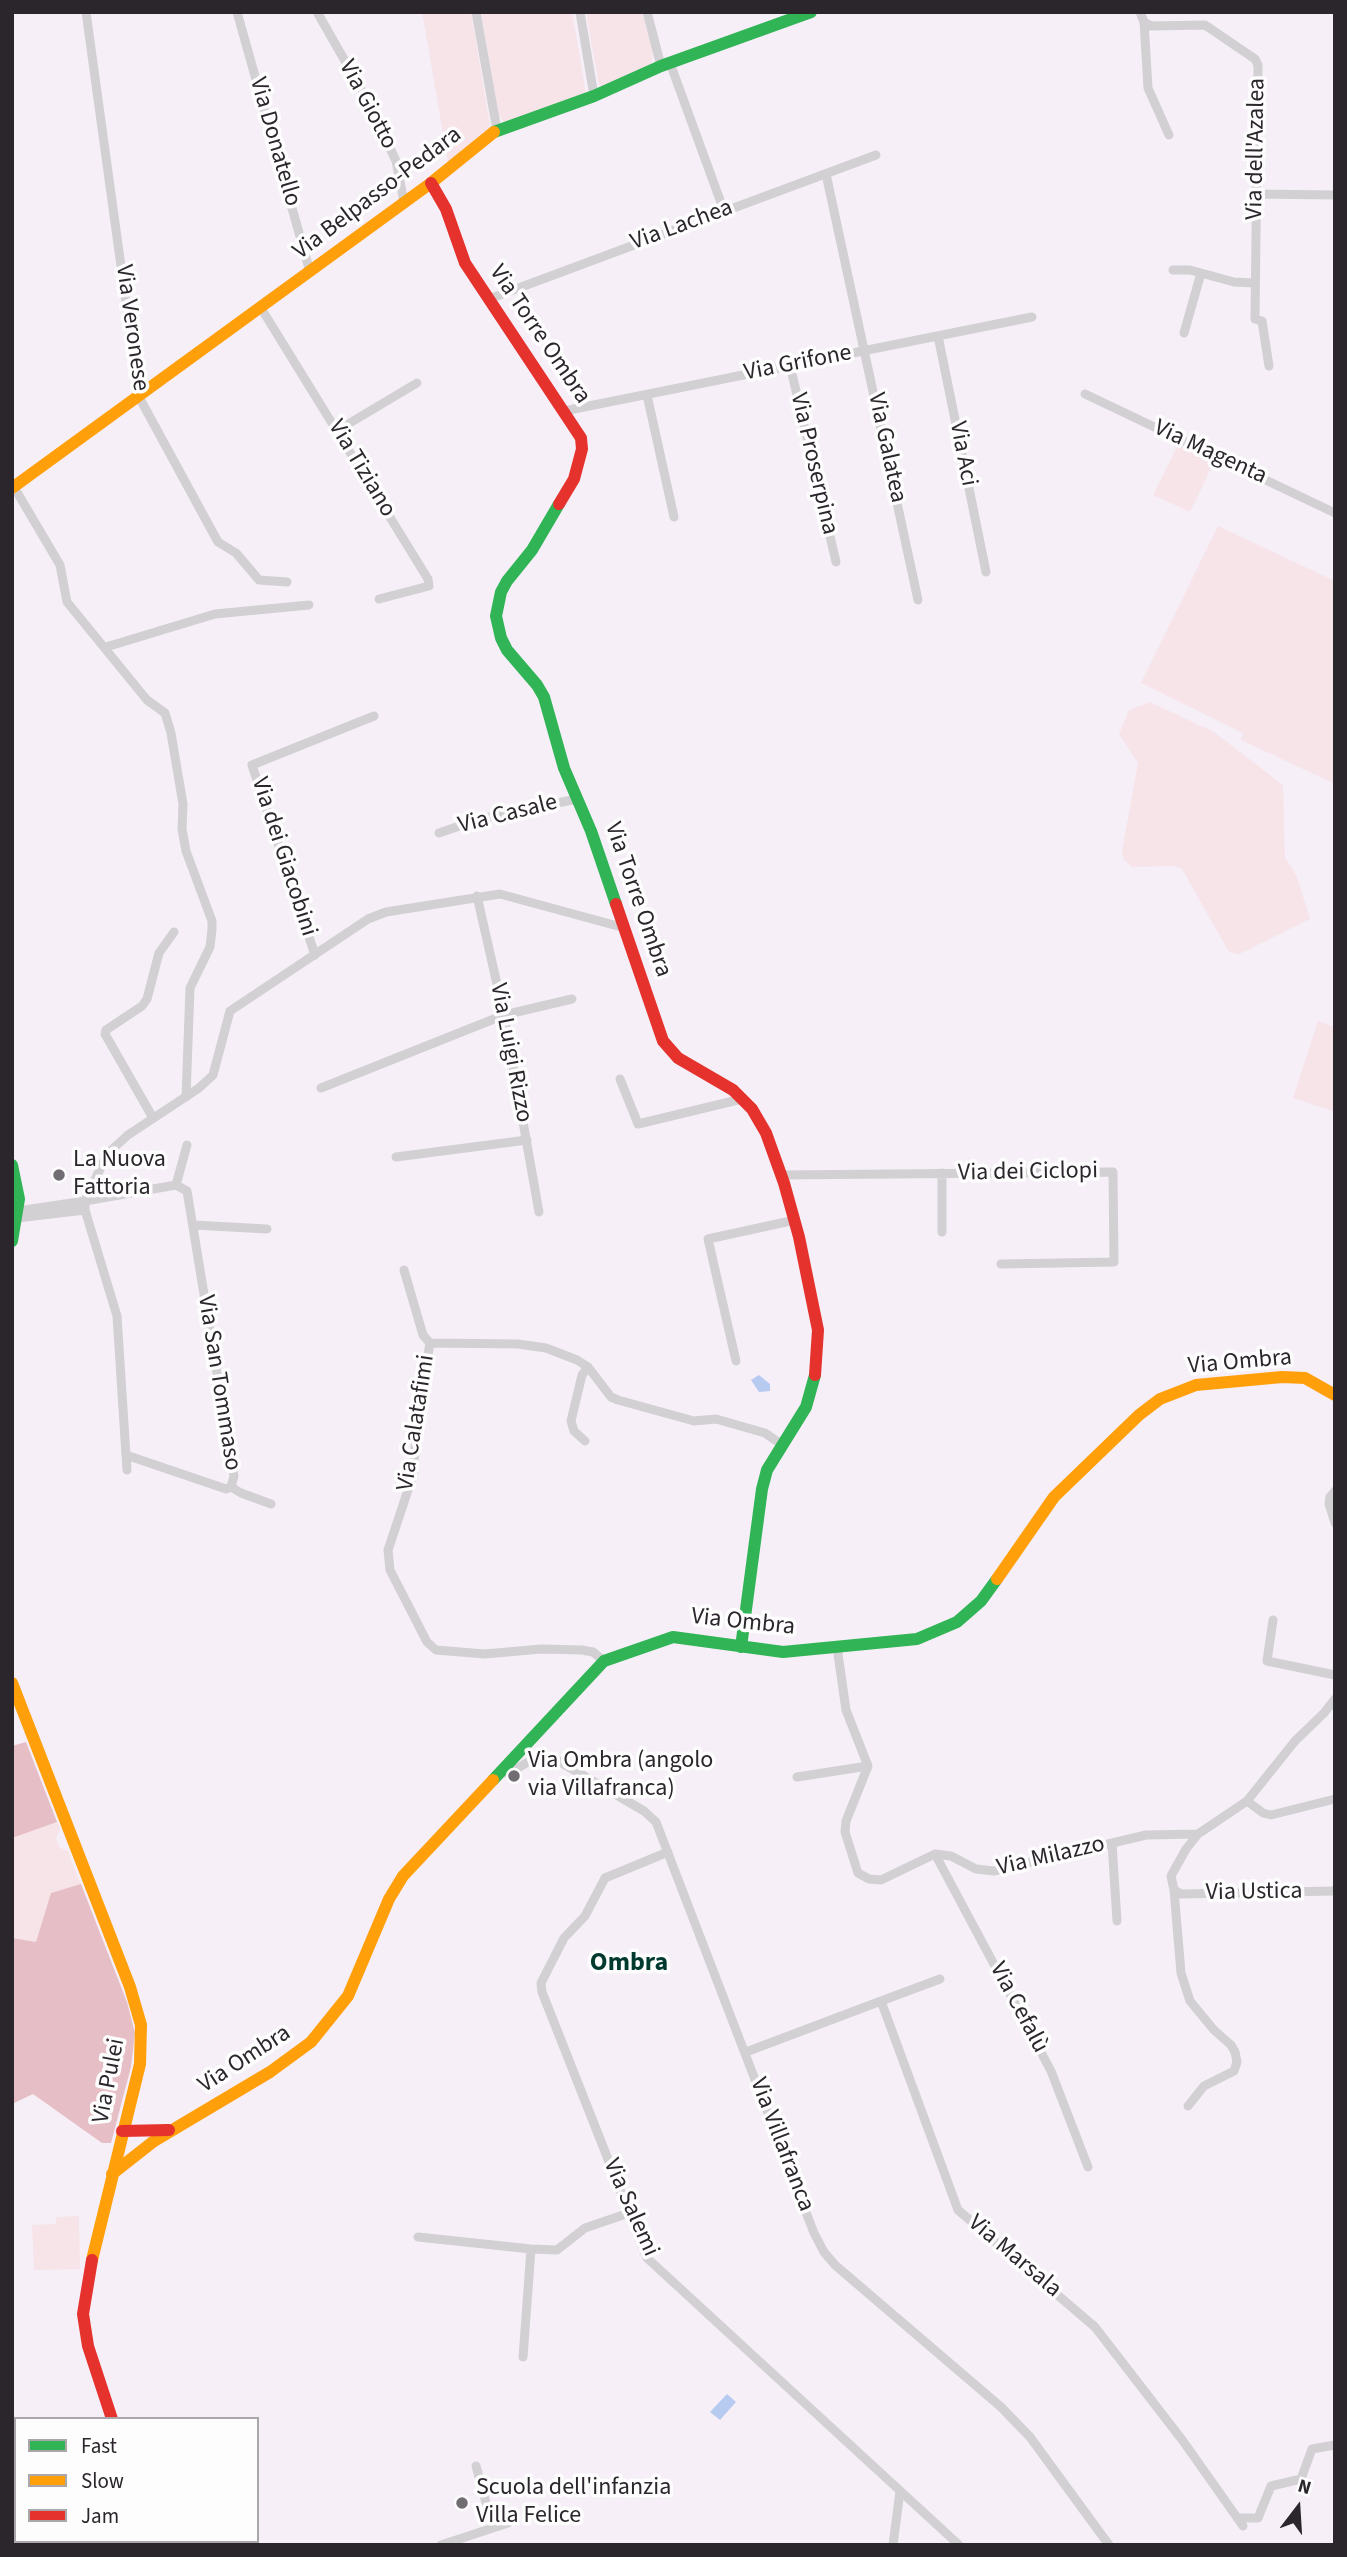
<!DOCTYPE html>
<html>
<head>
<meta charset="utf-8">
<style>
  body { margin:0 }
  #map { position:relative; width:1347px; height:2557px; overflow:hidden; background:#f6eff8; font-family:"Source Sans 3",sans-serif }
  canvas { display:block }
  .frame { position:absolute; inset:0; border:14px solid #2b262c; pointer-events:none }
  .legend { position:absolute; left:14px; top:2417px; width:245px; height:126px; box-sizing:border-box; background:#fdfdfd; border:2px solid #a9a7a9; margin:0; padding:9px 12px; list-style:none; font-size:21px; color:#2b262c }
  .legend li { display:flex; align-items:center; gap:14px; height:35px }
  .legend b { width:35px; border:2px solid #a9a7a9 }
  .north { position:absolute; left:1263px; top:2473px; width:70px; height:70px; -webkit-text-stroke:5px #fdfdfd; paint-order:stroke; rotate:17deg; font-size:19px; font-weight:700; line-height:28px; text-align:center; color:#2b262c }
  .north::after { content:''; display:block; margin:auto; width:24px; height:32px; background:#2b262c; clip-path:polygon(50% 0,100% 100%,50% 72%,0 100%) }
</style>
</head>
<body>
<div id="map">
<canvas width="1347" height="2557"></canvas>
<div class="frame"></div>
<ul class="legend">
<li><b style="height:9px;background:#30b455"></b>Fast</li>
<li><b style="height:9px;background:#ff9f0a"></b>Slow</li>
<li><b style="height:9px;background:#e5322d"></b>Jam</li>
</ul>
<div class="north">N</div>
</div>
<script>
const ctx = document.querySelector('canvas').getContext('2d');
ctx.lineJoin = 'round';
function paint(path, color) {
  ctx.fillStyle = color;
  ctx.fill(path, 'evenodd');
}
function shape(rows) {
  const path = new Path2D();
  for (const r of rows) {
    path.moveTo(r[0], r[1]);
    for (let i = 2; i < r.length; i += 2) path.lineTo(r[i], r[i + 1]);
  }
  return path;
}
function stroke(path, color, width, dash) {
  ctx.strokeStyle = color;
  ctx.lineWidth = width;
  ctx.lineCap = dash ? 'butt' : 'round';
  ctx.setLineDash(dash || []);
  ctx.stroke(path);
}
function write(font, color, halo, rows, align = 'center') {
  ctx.font = font + ' "Source Sans 3",sans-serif';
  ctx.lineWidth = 7;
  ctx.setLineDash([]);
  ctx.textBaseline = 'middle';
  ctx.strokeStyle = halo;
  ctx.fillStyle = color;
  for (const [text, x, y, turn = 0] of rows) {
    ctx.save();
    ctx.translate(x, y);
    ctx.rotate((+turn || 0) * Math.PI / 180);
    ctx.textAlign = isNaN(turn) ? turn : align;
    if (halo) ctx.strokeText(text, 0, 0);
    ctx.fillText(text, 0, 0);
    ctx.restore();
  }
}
paint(shape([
  [422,12,471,12,490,125,488,131,448,162],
  [481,12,572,12,586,94,504,122,499,115],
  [586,12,642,12,653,53,651,66,604,87,599,85],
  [1178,445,1214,462,1190,512,1153,495],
  [1218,526,1335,581,1335,784,1241,740,1243,733,1141,683],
  [1150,702,1214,732,1283,785,1285,857,1297,877,1310,919,1239,954,1233,953,1229,952,1182,869,1174,866,1132,867,1124,860,1122,851,1138,763,1119,734,1129,710],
  [1318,1021,1335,1027,1335,1112,1293,1098],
  [26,1742,60,1829,56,1839,60,1848,68,1851,132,2019,134,2049,111,2143,102,2143,33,2094,12,2104,12,1747],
  [79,2216,80,2269,34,2270,32,2225,56,2224,56,2217]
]), '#f6e4e9');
paint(shape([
  [26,1742,57,1822,12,1838,12,1746],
  [81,1884,127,2002,135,2033,131,2067,111,2143,102,2143,33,2094,12,2104,12,1938,36,1942,51,1893]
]), '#e6bfc6');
paint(shape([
  [759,1375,770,1384,770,1391,759,1392,751,1380],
  [727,2394,736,2402,720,2420,710,2412]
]), '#b7caf0');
stroke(shape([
  [86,12,139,397,218,542,236,553,259,580,287,582],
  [237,12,310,272],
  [317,12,369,103,396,161,404,202],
  [476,12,497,130],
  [580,12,594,96],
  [647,12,661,66],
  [1140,12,1144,22,1151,26,1205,25,1255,59,1258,65,1255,319,1262,321,1269,366],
  [1144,22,1148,88,1169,135],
  [670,63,724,211],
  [826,174,918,600],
  [1256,194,1335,195],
  [1173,270,1190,270,1234,282,1255,283],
  [489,299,876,155],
  [261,308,428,579,429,586,379,599],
  [1184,333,1201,273],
  [938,336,986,572],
  [790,365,836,562],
  [1085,394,1335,513],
  [647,395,674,517],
  [564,411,1032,317],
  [338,430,417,383],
  [14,487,60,565,67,602,147,700,165,713,171,733,183,804,182,829,186,851,212,921,212,929,210,947,190,988,186,1097],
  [106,647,215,614,309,605],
  [439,833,480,819,577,799],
  [477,896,504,1015,539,1212],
  [315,955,252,765,374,716],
  [620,1079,638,1124,742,1099],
  [321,1088,504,1015,572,999],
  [153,1118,105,1034,106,1030,142,1006,147,999,159,953,174,932],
  [396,1157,527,1140],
  [942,1173,942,1232],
  [781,1175,1113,1172,1114,1262,1001,1264],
  [176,1185,187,1145],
  [18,1211,85,1201,107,1154,128,1135,199,1088,213,1075,230,1011,368,919,386,912,500,894,625,928],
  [17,1218,85,1210,85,1201,176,1185,187,1191,234,1476,231,1487,226,1489,126,1455,117,1316,85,1210],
  [194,1225,267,1229],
  [404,1270,423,1335,430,1343],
  [430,1343,417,1421,413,1475,388,1550,390,1570,427,1642,436,1650,485,1654,541,1649,582,1650,593,1652,604,1661],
  [430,1343,518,1344,546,1348,577,1360,588,1367,611,1397,618,1400,694,1421,716,1419,765,1433,781,1444],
  [736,1361,708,1239,795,1220],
  [585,1441,574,1431,571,1421,582,1375,588,1367],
  [126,1455,127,1470],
  [231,1487,241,1493,271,1504],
  [1335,1491,1330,1497,1329,1504,1335,1523],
  [1273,1620,1267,1661,1335,1675],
  [837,1647,846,1710,868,1766,846,1821,845,1832,858,1873,869,1879,881,1880,935,1854,951,1856,976,1869,994,1871,1146,1835,1198,1834],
  [500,1770,505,1773,513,1771,538,1756,555,1759,644,1811,656,1822,814,2233,824,2252,835,2265,1001,2407,1030,2437,1109,2545],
  [797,1777,868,1766],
  [1247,1801,1263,1813,1271,1815,1335,1799],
  [1112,1843,1117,1921],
  [668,1852,605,1878,585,1916,564,1938,541,1983,542,1992,647,2258,959,2545],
  [935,1854,1051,2071,1088,2167],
  [1174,1890,1181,1894,1335,1891],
  [881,2001,940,1979],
  [746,2052,881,2001,958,2210,1095,2327,1183,2441,1243,2526],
  [1188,2106,1204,2086,1234,2071,1237,2062,1235,2052,1231,2045,1214,2030,1190,2001,1181,1973,1174,1890,1171,1876,1186,1849,1198,1834,1247,1801,1295,1741,1324,1713,1335,1699],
  [418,2237,531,2249,557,2250,585,2228,629,2213],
  [523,2357,531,2249],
  [12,2461,15,2455],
  [476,2466,493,2528],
  [1237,2518,1258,2518,1271,2486,1301,2479,1312,2449,1335,2445],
  [83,2545,87,2541],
  [441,2545,508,2523],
  [893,2545,900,2491]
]), '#d2d0d3', 9);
stroke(shape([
  [494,132,594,96,661,66,811,12],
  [559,504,532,550,507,581,501,592,496,616,501,638,507,650,537,685,544,697,564,768,591,831,616,904],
  [12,1165,19,1199,12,1241],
  [741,1647,762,1489,767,1470,806,1407,815,1375],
  [493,1780,604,1661,673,1637,783,1652,917,1639,957,1622,981,1601,997,1579],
  [152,2541,153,2545]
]), '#30b455', 12);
stroke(shape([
  [12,488,431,183,494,132],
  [997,1579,1054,1497,1139,1415,1160,1399,1196,1385,1282,1377,1305,1378,1335,1395],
  [12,1683,130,1987,141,2025,140,2064,92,2260],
  [112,2174,154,2141,270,2072,311,2042,348,1996,389,1899,403,1876,493,1780]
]), '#ff9f0a', 12);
stroke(shape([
  [431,183,446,209,465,263,581,438,582,449,574,479,559,504],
  [616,904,663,1041,678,1058,733,1090,752,1109,766,1133,784,1183,799,1237,818,1330,815,1375],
  [122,2131,169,2130],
  [92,2260,83,2314,88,2346,112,2419]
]), '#e5322d', 12);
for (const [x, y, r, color] of [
  [59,1175,7,"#726c73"],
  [514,1776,7,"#726c73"],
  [462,2503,7,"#726c73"]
]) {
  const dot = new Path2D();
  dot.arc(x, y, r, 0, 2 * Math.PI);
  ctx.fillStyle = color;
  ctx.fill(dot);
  stroke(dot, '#fdfdfd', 2.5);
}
write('24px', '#2b262c', '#fdfdfd', [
  ["Via Giotto",367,105,62],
  ["Via Donatello",274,142,74],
  ["Via dell'Azalea",1257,149,-89],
  ["Via Belpasso-Pedara",378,194,-37],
  ["Via Lachea",682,226,-20],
  ["Via Veronese",131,328,82],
  ["Via Torre Ombra",539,335,56],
  ["Via Grifone",798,364,-11],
  ["Via Galatea",886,448,78],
  ["Via Magenta",1210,453,25],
  ["Via Aci",962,454,79],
  ["Via Proserpina",813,464,77],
  ["Via Tiziano",361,469,59],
  ["Via Casale",508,815,-14],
  ["Via dei Giacobini",283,857,72],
  ["Via Torre Ombra",637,900,71],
  ["Via Luigi Rizzo",510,1053,79],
  ["Via dei Ciclopi",1028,1173,-1],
  ["Via Ombra",1240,1363,-5],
  ["Via San Tommaso",218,1383,81],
  ["Via Calatafimi",417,1423,-81],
  ["Via Ombra",743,1623,6],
  ["Via Milazzo",1051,1857,-13],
  ["Via Ustica",1254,1893,-1],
  ["Via Cefalù",1018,2008,62],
  ["Via Ombra",245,2060,-33],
  ["Via Pulei",110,2081,-79],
  ["Via Villafranca",781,2145,69],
  ["Via Salemi",630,2208,66],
  ["Via Marsala",1014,2257,40]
]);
write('24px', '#2b262c', '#fdfdfd', [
  ["La Nuova",73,1161],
  ["Fattoria",73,1189],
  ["Via Ombra (angolo",528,1762],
  ["via Villafranca)",528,1790],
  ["Scuola dell'infanzia",476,2489],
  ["Villa Felice",476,2517]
], 'left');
write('bold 26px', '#003a2f', '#fdfdfd', [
  ["Ombra",629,1964]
]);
</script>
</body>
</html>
